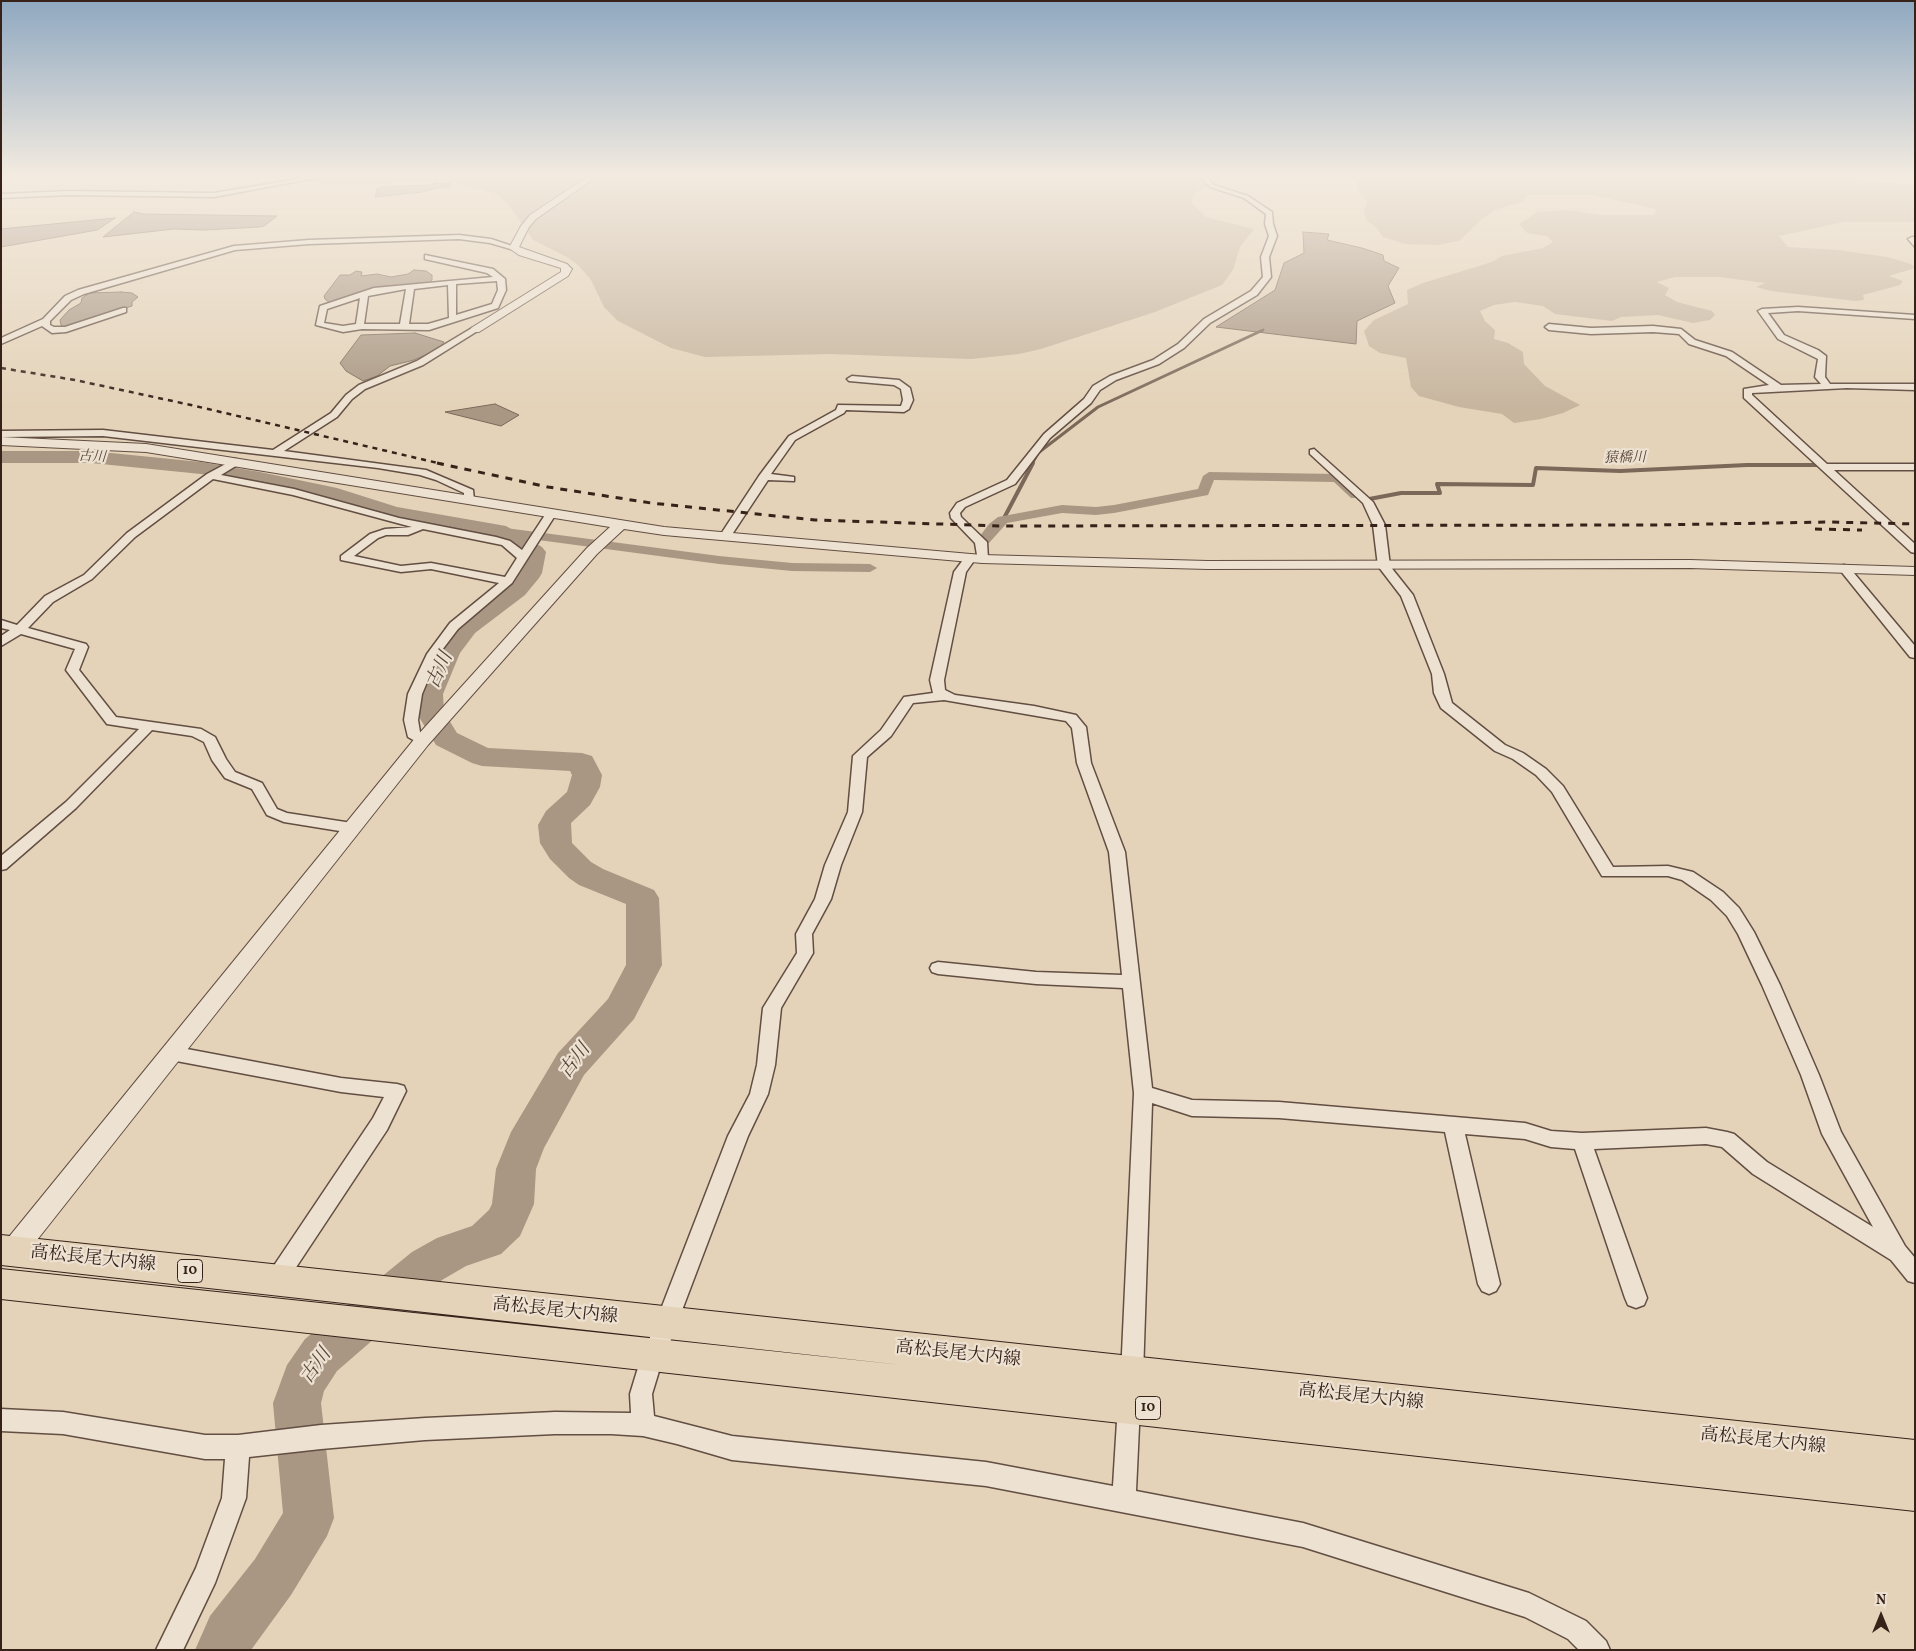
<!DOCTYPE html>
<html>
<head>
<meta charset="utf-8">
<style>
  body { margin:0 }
  #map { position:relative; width:1916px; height:1651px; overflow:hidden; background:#e4d3b9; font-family:Vollkorn,serif }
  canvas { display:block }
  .frame { position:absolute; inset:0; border:2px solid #37221a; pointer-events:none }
  .north { position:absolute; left:1856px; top:1591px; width:50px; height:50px; -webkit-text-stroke:4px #ede2d2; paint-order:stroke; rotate:0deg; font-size:14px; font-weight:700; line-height:20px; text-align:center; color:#37221a }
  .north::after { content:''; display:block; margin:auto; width:18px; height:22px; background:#37221a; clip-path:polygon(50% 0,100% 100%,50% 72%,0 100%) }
</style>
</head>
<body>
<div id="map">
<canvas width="1916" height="1651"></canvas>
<div class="frame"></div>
<div class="north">N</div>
</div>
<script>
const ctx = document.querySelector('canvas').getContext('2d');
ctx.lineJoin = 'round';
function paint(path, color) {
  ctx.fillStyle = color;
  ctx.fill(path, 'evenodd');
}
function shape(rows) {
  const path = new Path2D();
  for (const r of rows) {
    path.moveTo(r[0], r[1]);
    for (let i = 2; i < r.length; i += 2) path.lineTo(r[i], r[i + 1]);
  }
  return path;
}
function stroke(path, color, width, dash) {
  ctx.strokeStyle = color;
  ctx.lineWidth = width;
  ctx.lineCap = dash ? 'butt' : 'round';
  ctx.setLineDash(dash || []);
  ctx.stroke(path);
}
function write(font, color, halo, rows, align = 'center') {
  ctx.font = font + ' Vollkorn,"Noto Serif JP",serif';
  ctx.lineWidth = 4.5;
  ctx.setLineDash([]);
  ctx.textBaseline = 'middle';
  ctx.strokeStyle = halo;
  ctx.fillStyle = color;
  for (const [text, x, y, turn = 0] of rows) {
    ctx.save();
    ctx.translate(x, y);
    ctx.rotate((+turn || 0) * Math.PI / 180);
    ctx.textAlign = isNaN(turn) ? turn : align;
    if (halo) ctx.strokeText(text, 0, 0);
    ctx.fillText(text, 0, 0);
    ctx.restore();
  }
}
paint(shape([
  [290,177,1217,177,1220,183,1196,192,1191,202,1206,217,1254,229,1240,247,1233,270,1222,285,1155,312,1041,349,1019,354,971,359,830,354,705,357,671,348,618,321,604,307,591,280,579,266,567,257,533,240,508,204,496,194,458,183,442,181,341,185,310,183],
  [1353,177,1846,177,1859,180,1915,185,1915,222,1844,222,1779,236,1788,247,1838,250,1887,257,1911,264,1915,268,1889,276,1903,281,1900,285,1863,295,1864,300,1855,301,1771,291,1756,287,1765,283,1719,277,1675,277,1657,282,1669,288,1665,295,1677,302,1712,311,1715,315,1710,320,1693,323,1658,315,1621,317,1612,321,1555,314,1543,306,1515,302,1494,305,1480,311,1485,321,1495,330,1494,339,1508,343,1523,352,1524,364,1545,386,1580,405,1563,413,1541,419,1514,423,1502,414,1459,407,1419,396,1411,387,1406,358,1380,353,1369,346,1364,331,1374,320,1408,304,1407,290,1423,283,1492,262,1502,256,1543,248,1553,242,1547,236,1527,233,1519,224,1537,212,1567,210,1602,215,1654,215,1656,209,1591,195,1528,195,1522,202,1497,209,1482,219,1459,241,1437,245,1405,244,1383,237,1376,227,1366,220,1364,211,1367,202,1358,191,1358,184]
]), '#c7b59e');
const water = shape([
  [436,183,453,183,448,188,441,187,422,192,375,197,377,189,382,187,430,185,436,183],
  [134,212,144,214,277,216,264,226,259,227,204,230,174,229,103,237,134,212],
  [115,218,97,230,1,247,1,229,115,218],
  [1303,232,1329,234,1327,240,1362,248,1383,255,1384,261,1399,268,1388,286,1395,303,1357,321,1356,344,1216,327,1275,290,1284,263,1304,253,1303,232],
  [414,270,426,271,432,275,432,280,428,284,373,290,330,303,325,299,324,296,340,275,350,275,356,271,362,272,361,276,377,274,391,277,408,274,414,270],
  [121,292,132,293,138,297,132,302,132,306,63,327,61,325,60,320,69,310,81,303,82,298,89,293,121,292],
  [415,333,444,342,439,349,414,360,390,366,377,376,363,381,346,371,340,363,361,335,415,333],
  [495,404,519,415,501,426,445,412,495,404]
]);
paint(water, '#a99783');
stroke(water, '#7b6859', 1);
stroke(shape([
  [1032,464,1038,453,1098,407,1263,330]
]), '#7b6859', 3);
stroke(shape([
  [1364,500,1401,493,1440,493,1437,484,1533,485,1536,468,1620,471,1747,465,1822,465],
  [1003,520,1033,463]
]), '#7b6859', 4);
paint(shape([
  [1209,472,1337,474,1342,475,1363,495,1361,498,1351,498,1334,482,1214,480,1208,495,1114,513,1096,515,1062,513,1007,523,989,543,979,543,977,540,989,524,998,517,1062,505,1096,507,1114,505,1198,489,1203,476,1209,472],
  [498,527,719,556,792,563,870,564,877,568,870,572,792,571,719,564,493,534,491,531,493,528,498,527]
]), '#a99783');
paint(shape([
  [1,451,91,451,201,462,260,472,337,488,397,507,506,526,542,547,546,552,542,573,539,578,525,595,475,633,460,653,443,694,444,712,457,733,488,748,582,753,592,756,602,775,600,787,590,805,571,823,572,843,591,862,603,869,654,890,659,898,662,965,634,1019,584,1075,544,1148,536,1169,534,1204,520,1236,501,1254,466,1266,442,1280,337,1371,324,1391,321,1403,334,1518,327,1536,291,1595,251,1650,195,1650,210,1616,255,1559,283,1513,273,1403,287,1365,305,1339,412,1252,437,1238,472,1226,489,1210,492,1204,496,1169,511,1132,558,1053,608,999,626,965,626,904,579,885,569,878,550,859,540,843,538,825,546,811,567,792,572,775,570,771,482,766,472,763,436,745,416,712,415,694,434,651,457,623,507,585,518,572,522,555,491,537,394,520,324,498,260,484,201,474,91,463,1,463,1,451]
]), '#a99783');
const minor = shape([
  [309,177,321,177,214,197,69,195,1,198,1,194,69,191,214,193,309,177],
  [1201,177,1207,177,1214,185,1248,196,1272,212,1273,224,1277,236,1269,257,1271,277,1257,295,1210,323,1184,348,1159,364,1116,380,1100,390,1091,403,1050,438,1015,484,965,507,960,513,961,517,987,542,988,559,982,562,978,561,975,543,951,518,950,513,957,503,1007,480,1044,434,1084,399,1093,386,1110,376,1153,360,1178,344,1204,319,1251,291,1263,277,1261,257,1269,236,1265,224,1266,214,1244,198,1210,187,1201,177],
  [459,235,491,239,518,248,514,250,490,243,459,239,309,244,235,250,84,294,71,300,50,321,50,325,54,327,65,327,123,308,126,308,126,312,66,332,52,333,42,326,1,344,1,338,43,319,65,296,78,290,234,246,309,240,459,235],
  [1912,237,1915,237,1915,247,1908,239,1912,237],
  [425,255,493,269,505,279,506,290,498,308,429,330,362,329,343,332,316,325,320,306,374,288,493,277,487,273,425,259,425,255],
  [497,281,498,290,492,304,456,315,456,284,497,281],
  [448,285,449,318,428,324,409,324,414,289,448,285],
  [406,289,400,324,364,324,368,296,406,289],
  [360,298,356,324,343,326,324,323,327,309,360,298],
  [1798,307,1915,315,1915,319,1798,311,1768,313,1784,335,1818,350,1826,356,1825,377,1830,384,1915,384,1915,390,1847,388,1752,393,1752,395,1827,464,1915,464,1915,470,1834,470,1915,544,1915,553,1911,552,1744,398,1744,389,1769,385,1726,356,1689,344,1679,334,1653,332,1591,334,1549,330,1545,327,1549,324,1591,328,1653,326,1681,329,1695,340,1732,352,1781,385,1821,384,1815,377,1818,359,1778,339,1758,311,1762,309,1798,307],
  [472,328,479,330,423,365,365,389,352,399,337,417,284,451,426,470,473,490,474,500,469,503,464,500,464,493,436,480,420,475,378,468,103,436,1,437,1,431,103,430,273,450,331,413,346,395,359,385,417,361,472,328],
  [852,376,899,380,910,388,913,400,909,409,904,412,846,410,844,413,795,440,771,474,794,477,794,481,768,480,729,539,721,539,719,537,759,476,789,436,836,410,838,405,901,406,903,400,901,389,894,385,849,381,847,379,852,376],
  [1314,449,1373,502,1385,525,1390,566,1413,595,1444,674,1452,703,1505,745,1523,753,1546,769,1563,786,1613,867,1668,866,1693,872,1723,892,1739,908,1754,932,1780,985,1819,1075,1841,1132,1905,1246,1915,1258,1915,1283,1908,1281,1891,1260,1753,1174,1722,1147,1706,1144,1594,1149,1647,1298,1644,1305,1636,1308,1628,1305,1625,1298,1575,1149,1551,1147,1525,1139,1465,1134,1500,1284,1496,1291,1489,1294,1482,1291,1478,1284,1445,1132,1279,1118,1192,1116,1152,1103,1143,1375,1140,1383,1132,1386,1124,1383,1121,1375,1134,1093,1123,988,1036,984,938,974,932,972,930,968,932,964,938,962,1036,972,1122,975,1109,852,1077,763,1072,728,1066,721,944,700,913,703,891,736,867,757,862,812,841,865,831,899,812,934,813,953,781,1008,775,1065,768,1094,748,1136,659,1371,652,1394,654,1416,732,1436,986,1462,1113,1486,1118,1405,1121,1397,1129,1394,1137,1397,1140,1405,1136,1491,1303,1523,1529,1593,1586,1621,1606,1641,1610,1650,1579,1650,1568,1639,1525,1617,1303,1547,986,1486,732,1460,677,1444,643,1436,611,1434,555,1434,425,1440,321,1449,249,1457,246,1498,215,1583,183,1650,156,1650,196,1568,222,1498,225,1459,205,1459,63,1434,1,1431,1,1409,63,1412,205,1435,238,1435,321,1425,425,1418,555,1412,631,1413,630,1394,637,1371,728,1136,750,1094,757,1065,763,1008,797,953,796,934,815,899,825,865,848,812,853,756,881,730,904,697,933,693,930,680,954,572,966,556,970,555,976,558,966,572,944,680,945,690,955,695,1034,706,1076,715,1086,727,1091,763,1125,852,1152,1088,1192,1100,1279,1102,1525,1123,1551,1131,1582,1133,1706,1128,1727,1132,1734,1134,1767,1162,1873,1227,1822,1134,1801,1075,1762,985,1738,934,1727,916,1711,900,1682,880,1668,876,1602,876,1552,792,1536,775,1513,759,1495,751,1441,708,1434,693,1432,674,1401,596,1378,566,1373,525,1363,503,1310,454,1310,450,1314,449],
  [235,459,239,460,239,464,221,475,294,489,399,518,496,537,510,541,522,550,547,512,551,511,556,514,512,583,458,629,439,654,422,694,418,720,420,732,429,741,422,745,408,737,404,720,408,694,427,654,450,623,499,583,431,569,401,572,341,560,341,556,370,534,385,529,412,527,293,495,213,479,135,537,92,579,53,602,28,628,86,644,88,647,79,670,116,717,201,729,215,737,226,759,235,772,262,783,277,809,287,813,352,823,360,828,352,833,284,822,267,815,252,789,225,778,212,760,204,742,192,736,152,730,76,808,6,869,1,870,1,856,66,802,139,729,107,724,66,670,75,649,21,634,1,646,1,636,10,630,1,628,1,620,17,625,45,596,84,575,127,533,207,474,235,459],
  [423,529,502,545,517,558,505,577,431,563,401,566,354,556,378,538,386,535,408,535,423,529],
  [1844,565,1848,566,1915,646,1915,658,1910,657,1840,570,1840,566,1844,565],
  [171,1046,341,1078,397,1084,404,1086,406,1091,387,1130,283,1287,276,1290,269,1287,265,1280,269,1273,373,1118,384,1097,341,1092,171,1060,165,1058,162,1053,165,1048,171,1046]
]);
const tertiary = shape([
  [587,177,596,177,536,219,529,227,519,247,567,264,572,269,568,276,479,332,471,332,471,328,561,272,561,268,519,255,509,248,521,226,530,215,587,177],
  [1,437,146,444,664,527,982,555,1208,561,1690,560,1915,567,1915,575,1690,568,1208,569,982,563,664,535,624,529,597,554,428,745,22,1259,13,1263,4,1259,1,1253,4,1243,416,737,587,548,610,527,146,452,1,445,1,437]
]);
const primary = shape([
  [1,1235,1915,1440,1915,1511,1,1299,1,1269,902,1365,1,1265,1,1235]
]);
stroke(minor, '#624e42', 3);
stroke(tertiary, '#624e42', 2);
stroke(primary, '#37221a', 2);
paint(minor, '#ede2d2');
paint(tertiary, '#ede2d2');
paint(primary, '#e4d3b9');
stroke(shape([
  [1,368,75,380,191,405,442,464]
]), '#37221a', 2.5, [5, 5]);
stroke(shape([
  [437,463,548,487,651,503,815,520,1002,526,1653,525,1830,522,1915,524],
  [1815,529,1862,530]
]), '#37221a', 3, [7, 7]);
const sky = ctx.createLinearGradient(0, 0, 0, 408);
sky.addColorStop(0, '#8fa8c0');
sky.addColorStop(0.43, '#f3ebe0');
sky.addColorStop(1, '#f3ebe000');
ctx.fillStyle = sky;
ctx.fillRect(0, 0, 1916, 408);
write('italic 14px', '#59453a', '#ede2d2', [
  ["古川",92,458,3],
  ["猿橋川",1625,459,-1]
]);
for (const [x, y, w] of [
  [190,1271,25],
  [1148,1408,25]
]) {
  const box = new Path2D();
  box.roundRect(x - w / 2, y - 11.5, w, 23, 4);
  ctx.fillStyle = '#ede2d2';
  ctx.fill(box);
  stroke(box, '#37221a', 1);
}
write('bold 14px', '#37221a', null, [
  ["10",190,1271],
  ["10",1148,1408]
]);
write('18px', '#37221a', '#ede2d2', [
  ["高松長尾大内線",93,1260,6],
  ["高松長尾大内線",555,1312,6],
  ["高松長尾大内線",958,1355,6],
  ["高松長尾大内線",1361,1398,6],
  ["高松長尾大内線",1763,1442,6]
]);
write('italic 19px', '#59453a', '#ede2d2', [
  ["古川",441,671,-66],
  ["古川",576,1062,-53],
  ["古川",317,1367,-54]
]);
</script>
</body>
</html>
